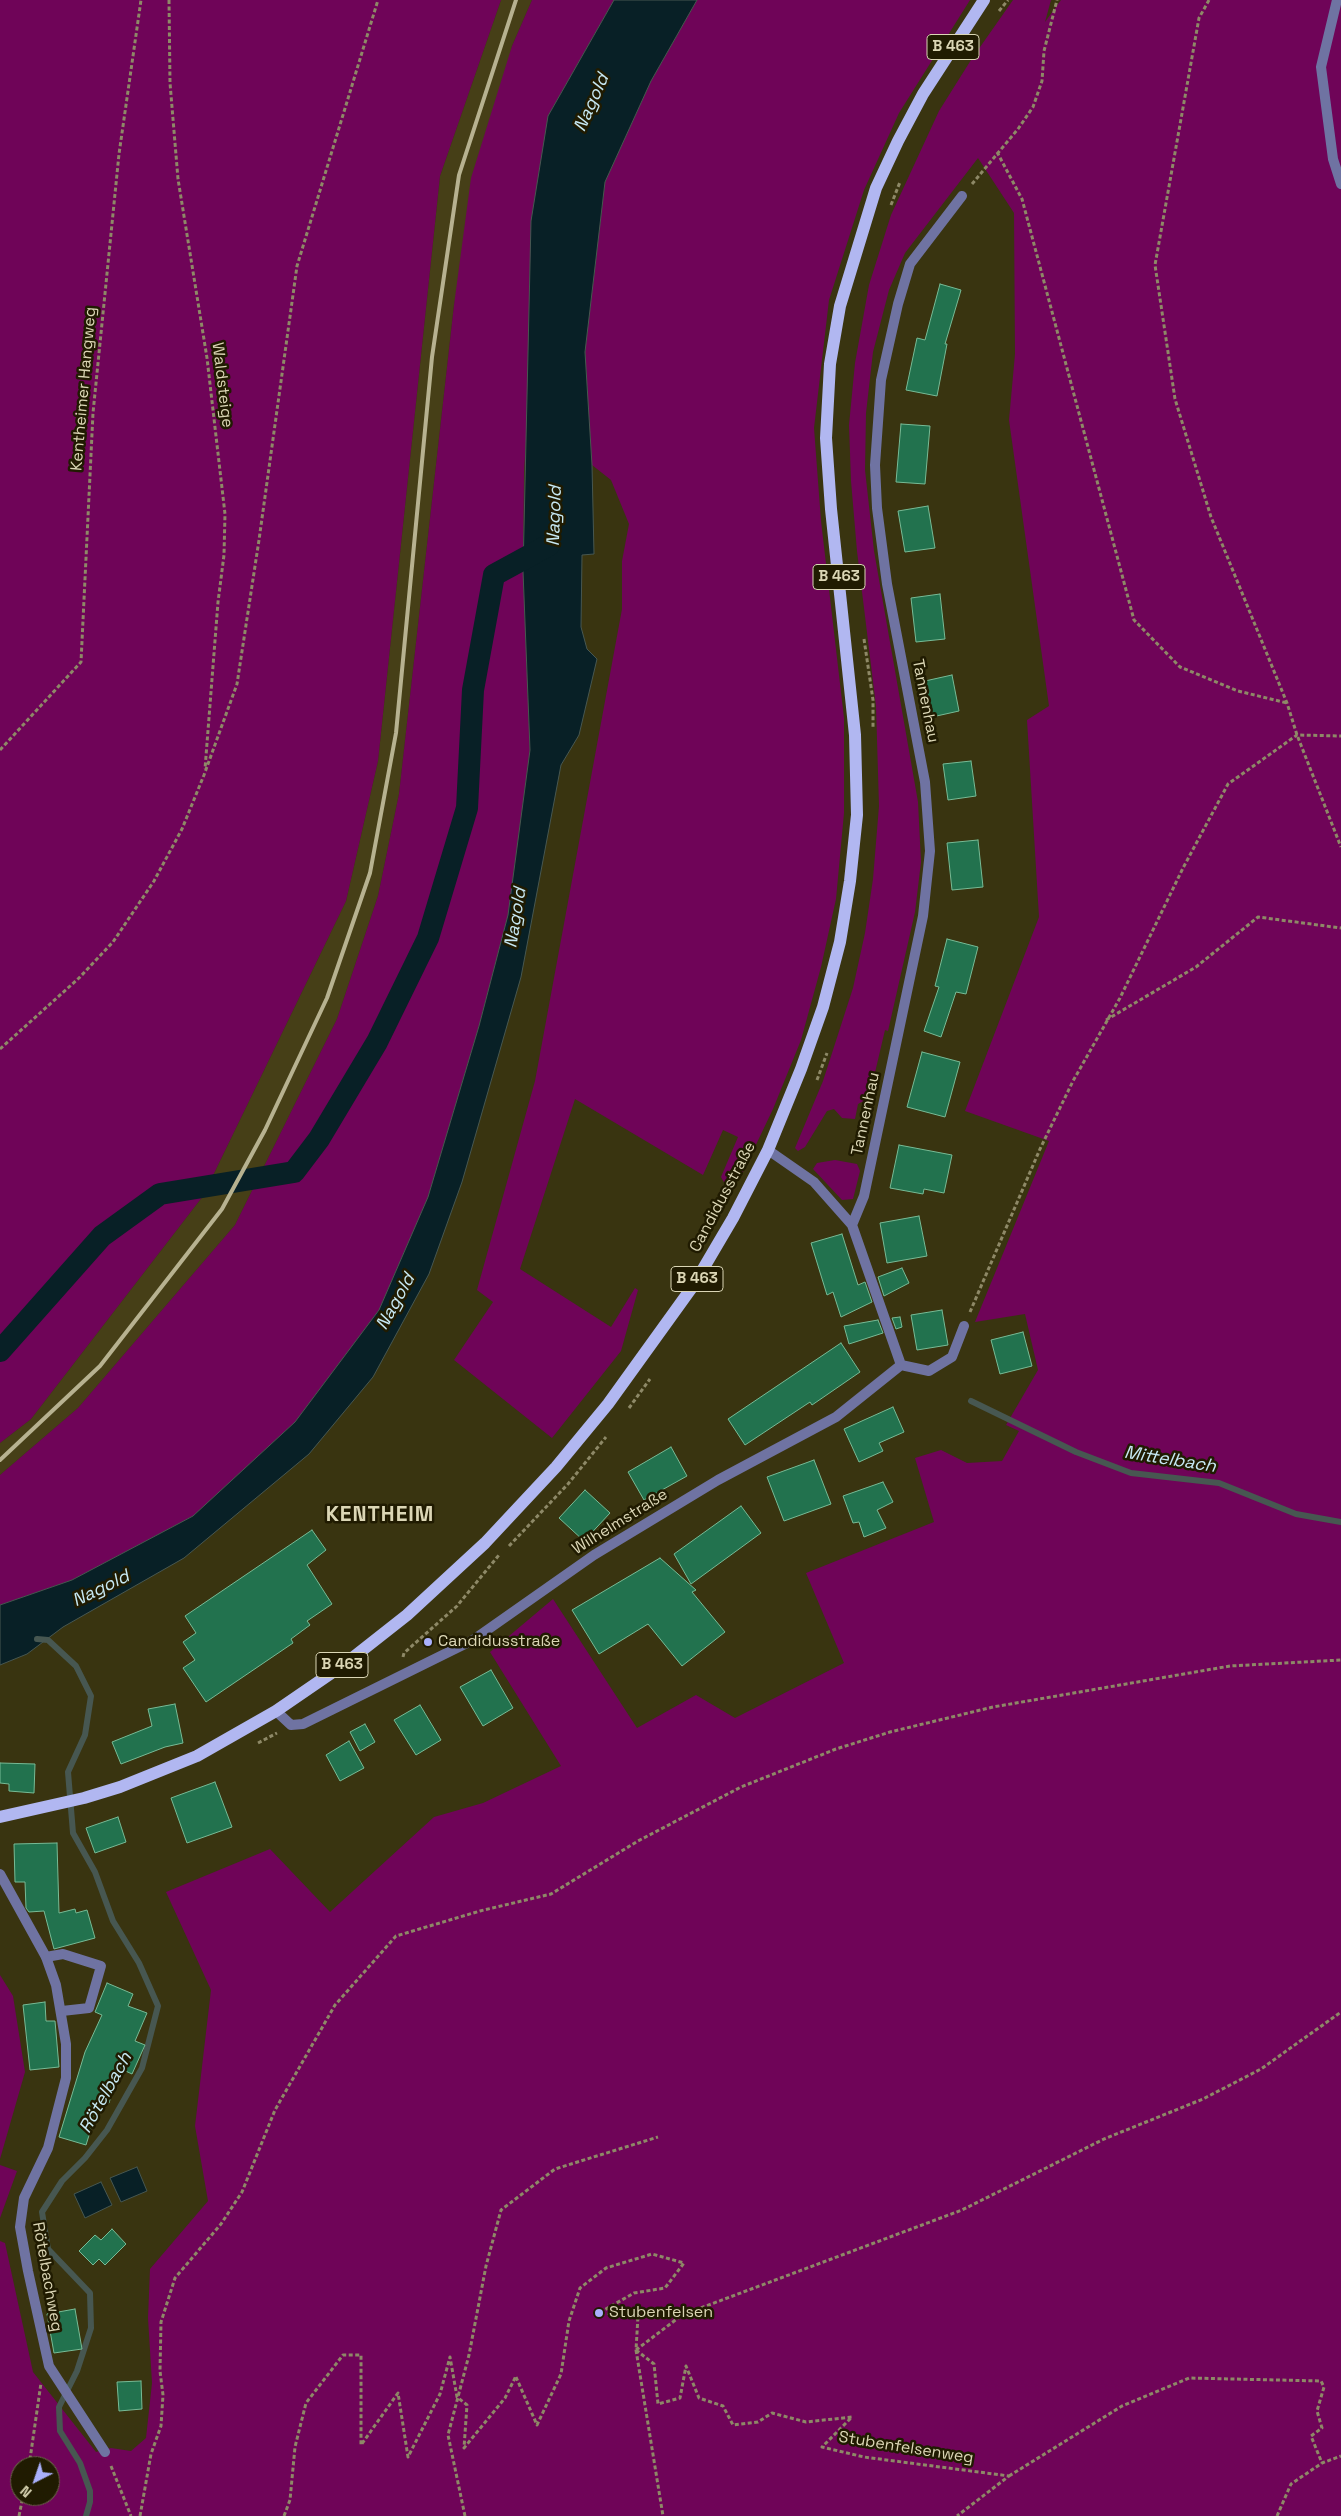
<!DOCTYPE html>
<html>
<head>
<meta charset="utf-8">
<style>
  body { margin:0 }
  #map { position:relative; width:1341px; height:2516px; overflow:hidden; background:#393410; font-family:"Space Grotesk",sans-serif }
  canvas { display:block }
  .north { position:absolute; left:10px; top:2456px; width:50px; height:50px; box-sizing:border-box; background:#201b01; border:1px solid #6b6649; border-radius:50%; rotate:221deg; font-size:14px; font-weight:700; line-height:20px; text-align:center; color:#dbd6b5 }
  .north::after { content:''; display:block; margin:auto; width:18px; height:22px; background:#a9b0fc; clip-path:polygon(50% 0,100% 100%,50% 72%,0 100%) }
</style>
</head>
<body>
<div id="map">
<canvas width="1341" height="2516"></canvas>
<div class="north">N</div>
</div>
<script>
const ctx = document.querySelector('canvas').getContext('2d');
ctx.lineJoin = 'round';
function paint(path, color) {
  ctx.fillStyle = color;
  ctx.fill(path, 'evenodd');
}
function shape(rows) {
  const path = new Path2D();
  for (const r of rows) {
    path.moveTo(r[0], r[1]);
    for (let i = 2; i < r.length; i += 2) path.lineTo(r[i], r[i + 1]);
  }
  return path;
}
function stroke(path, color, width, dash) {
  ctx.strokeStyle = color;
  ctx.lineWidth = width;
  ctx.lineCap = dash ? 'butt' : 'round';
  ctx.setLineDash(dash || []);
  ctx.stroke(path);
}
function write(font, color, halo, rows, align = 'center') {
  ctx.font = font + ' "Space Grotesk",sans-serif';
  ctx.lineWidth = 5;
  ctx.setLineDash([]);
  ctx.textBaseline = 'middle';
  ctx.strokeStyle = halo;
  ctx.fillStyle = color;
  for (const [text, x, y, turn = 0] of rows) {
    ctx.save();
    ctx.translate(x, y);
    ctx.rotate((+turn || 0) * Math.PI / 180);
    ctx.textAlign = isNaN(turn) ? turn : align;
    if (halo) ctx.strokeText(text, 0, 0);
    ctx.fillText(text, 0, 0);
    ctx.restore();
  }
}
paint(shape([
  [501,0,532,0,512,46,454,305,399,794,378,896,337,1019,235,1225,78,1408,0,1475,0,1443,31,1419,203,1196,346,901,378,761,440,176]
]), '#463f17');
paint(shape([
  [0,0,501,0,440,176,378,761,346,901,203,1196,31,1419,0,1443],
  [532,0,614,0,548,116,524,471,523,571,530,750,508,915,479,1026,428,1197,379,1310,295,1422,193,1516,72,1580,0,1605,0,1475,78,1408,235,1225,337,1019,378,896,399,794,454,305,471,178,512,46],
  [697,0,970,0,899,113,864,190,829,300,814,428,821,521,844,718,844,813,836,899,821,967,801,1040,773,1109,741,1176,725,1184,721,1177,738,1137,723,1130,703,1175,575,1099,520,1269,611,1327,635,1288,638,1290,621,1351,552,1438,454,1360,493,1302,477,1290,535,1081,622,609,622,561,629,524,611,480,592,465,585,352,605,182,651,81],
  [1013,0,1051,0,1045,22,1061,0,1341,0,1341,2516,0,2516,0,2241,5,2243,33,2372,96,2452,111,2448,131,2451,146,2438,152,2383,148,2318,150,2269,208,2201,195,2126,211,1990,166,1892,270,1849,330,1912,434,1817,483,1803,561,1766,490,1652,553,1599,637,1728,696,1695,735,1718,844,1663,806,1573,934,1522,915,1458,941,1450,967,1463,1002,1461,1019,1431,1006,1425,1038,1370,1025,1314,975,1322,1049,1141,965,1111,1039,917,1027,720,1049,706,1009,420,1015,354,1014,213,978,158,905,253,889,290,873,352,866,413,865,470,874,551,918,802,921,862,915,912,888,1031,885,1030,869,1098,858,1104,855,1119,842,1118,834,1109,827,1111,805,1147,798,1151,795,1148,823,1081,853,988,865,933,873,879,879,806,876,706,857,551,851,481,849,425,855,363,869,285,891,215,939,111,971,60],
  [20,2466,50,2466,50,2496,20,2496],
  [835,1160,857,1164,860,1171,853,1199,842,1200,813,1169,817,1163],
  [0,1975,13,1996,25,2072,0,2159],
  [0,2165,17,2171,0,2218]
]), '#6f0458');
const water = shape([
  [614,0,697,0,651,81,605,182,585,352,592,465,594,554,582,555,581,627,587,649,597,659,579,735,561,765,521,977,462,1182,429,1274,373,1377,309,1454,184,1558,63,1627,27,1654,0,1665,0,1605,72,1580,193,1516,295,1422,379,1310,428,1197,479,1026,508,915,530,750,523,571,531,221,548,116,614,0],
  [137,2167,147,2191,121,2202,110,2178,137,2167],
  [101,2182,112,2205,85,2218,74,2194,101,2182]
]);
paint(water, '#082026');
stroke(water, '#475751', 1);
stroke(shape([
  [971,1401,1076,1452,1131,1473,1219,1483,1296,1514,1341,1522],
  [37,1639,48,1640,76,1666,91,1696,85,1735,68,1772,73,1833,95,1872,113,1921,139,1963,158,2006,142,2068,107,2130,85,2158,62,2181,42,2212,48,2249,90,2293,91,2328,77,2371,59,2407,60,2431,80,2463,90,2491,90,2502,86,2516]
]), '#475751', 6);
stroke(shape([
  [0,1351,102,1236,160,1194,294,1172,319,1139,377,1042,428,938,467,808,473,690,494,575,549,545]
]), '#082026', 22);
const building = shape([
  [940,284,961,290,945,344,947,344,937,396,906,390,917,338,925,340,940,284],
  [901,424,930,426,925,484,896,482,901,424],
  [928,506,935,548,905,552,898,511,928,506],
  [940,594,945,639,916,642,911,598,940,594],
  [952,675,959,711,932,717,925,681,952,675],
  [971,761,976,796,948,800,943,764,971,761],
  [978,840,983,887,952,890,947,843,978,840],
  [947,939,978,947,966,994,956,992,941,1037,924,1031,939,987,935,986,947,939],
  [922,1052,960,1062,945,1117,907,1107,922,1052],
  [899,1145,952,1155,944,1193,924,1189,923,1194,890,1188,899,1145],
  [919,1216,927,1256,887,1263,880,1223,919,1216],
  [842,1234,858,1285,865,1282,872,1302,841,1317,833,1292,827,1295,811,1243,842,1234],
  [902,1268,909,1283,884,1296,878,1277,902,1268],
  [942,1310,948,1345,917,1350,911,1315,942,1310],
  [900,1317,902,1327,896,1329,892,1318,900,1317],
  [878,1320,883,1333,849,1344,844,1326,878,1320],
  [1023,1332,1032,1366,1000,1374,991,1340,1023,1332],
  [841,1343,860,1372,812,1405,810,1402,745,1445,728,1419,841,1343],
  [893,1407,904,1432,879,1443,883,1451,859,1462,844,1429,893,1407],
  [671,1447,687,1476,644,1500,628,1472,671,1447],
  [814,1460,831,1504,784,1521,767,1477,814,1460],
  [883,1482,893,1502,877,1510,886,1528,864,1537,859,1522,853,1523,843,1496,883,1482],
  [585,1490,610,1513,584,1541,559,1518,585,1490],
  [741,1506,761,1533,691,1584,674,1554,741,1506],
  [312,1530,326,1550,307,1565,332,1604,307,1621,310,1625,291,1639,293,1643,206,1702,183,1668,195,1660,183,1642,196,1633,185,1616,312,1530],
  [660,1558,696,1590,692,1592,725,1632,682,1666,648,1624,599,1654,572,1610,660,1558],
  [491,1670,513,1708,483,1726,460,1687,491,1670],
  [175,1704,183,1743,165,1747,121,1764,112,1742,152,1726,148,1709,175,1704],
  [420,1705,441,1740,416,1755,394,1720,420,1705],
  [365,1724,375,1742,360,1751,350,1732,365,1724],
  [349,1741,364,1768,340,1781,326,1755,349,1741],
  [0,1763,35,1764,34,1793,9,1791,9,1784,0,1783,0,1763],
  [215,1782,232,1827,187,1843,171,1798,215,1782],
  [118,1817,126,1842,95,1853,86,1828,118,1817],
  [57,1843,59,1913,75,1909,76,1913,87,1910,95,1938,54,1949,44,1911,29,1912,26,1908,25,1882,15,1882,14,1844,57,1843],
  [107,1983,133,1994,128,2006,147,2013,135,2041,145,2045,132,2074,119,2068,109,2103,100,2100,86,2145,59,2137,85,2052,102,2015,95,2012,107,1983],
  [45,2002,46,2021,55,2021,59,2067,30,2070,23,2005,45,2002],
  [112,2229,126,2244,105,2265,99,2259,93,2265,79,2251,95,2235,101,2240,112,2229],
  [75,2309,82,2349,54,2353,47,2314,75,2309],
  [141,2381,142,2409,119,2411,117,2382,141,2381]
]);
paint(building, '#22724e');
stroke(building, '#77bb96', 1);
stroke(shape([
  [169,0,170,83,178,179,207,358,225,514,224,555,218,602,205,769],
  [1209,0,1199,18,1155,265,1175,399,1211,517,1287,703,1297,735,1341,847],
  [999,11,1008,0],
  [997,152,1022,199,1134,620,1180,667,1238,691,1287,703],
  [972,184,1018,129,1033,107,1042,81,1044,51,1057,0],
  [891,205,900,182],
  [864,639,873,700,873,727],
  [0,750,81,662,93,413,119,154,141,0],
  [1106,1020,1196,967,1258,917,1341,928],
  [0,1049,79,978,113,942,154,881,182,829,204,775,237,684,259,540,297,266,378,0],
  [817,1080,827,1053],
  [970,1312,1040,1149,1073,1081,1120,998,1183,868,1228,784,1297,735,1341,736],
  [629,1408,650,1379],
  [509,1546,568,1484,606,1437],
  [403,1657,404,1653,457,1606,499,1555],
  [258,1743,277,1733],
  [636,2350,682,2315,962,2210,1104,2139,1203,2099,1261,2069,1341,2012],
  [636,2350,654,2364,658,2404,680,2398,686,2366,699,2398,723,2406,733,2425,758,2422,772,2413,806,2422,852,2417,822,2447,864,2457,1009,2476,957,2516],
  [516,2377,537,2425,561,2374,569,2321,580,2288,606,2268,652,2254,684,2263,665,2288,634,2293,599,2313,638,2316,636,2350,663,2516],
  [29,2466,41,2383],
  [111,2466,131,2516],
  [1009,2476,1122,2406,1189,2378,1321,2381,1324,2387,1317,2411,1322,2428,1311,2436,1322,2463],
  [19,2516,23,2496],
  [140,2516,151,2454,161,2426,163,2395,160,2371,161,2322,175,2278,221,2224,242,2192,275,2110,335,2005,396,1936,480,1911,551,1894,638,1841,741,1787,836,1749,890,1732,993,1707,1230,1666,1341,1660],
  [284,2516,290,2500,295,2447,306,2403,343,2355,361,2355,361,2445,398,2393,408,2457,440,2394,450,2357,457,2397,467,2405,464,2448,505,2398,516,2376],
  [465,2516,448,2435,469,2355,486,2266,501,2210,555,2169,658,2137],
  [1277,2516,1291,2484,1322,2463,1341,2456]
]), '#8e8967', 3, [4, 2.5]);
stroke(shape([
  [46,1957,63,1954,101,1966,89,2008,62,2011]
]), '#6f73a2', 10);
stroke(shape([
  [1337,0,1321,67,1333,159,1341,184],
  [768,1150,814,1182,852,1225,901,1365],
  [852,1225,864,1196,923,916,930,851,925,782,887,584,877,508,875,465,881,380,898,304,910,264,962,196],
  [276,1711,291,1725,303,1724,473,1640,594,1555,718,1480,836,1417,901,1365,929,1371,952,1357,964,1326],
  [0,1874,46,1957,56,1985,66,2044,66,2078,48,2148,24,2198,20,2227,28,2271,49,2366,105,2452]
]), '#6f73a2', 10);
stroke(shape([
  [0,1817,84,1798,120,1787,197,1756,276,1711,346,1663,407,1615,485,1543,556,1467,608,1404,693,1286,733,1218,768,1150,801,1069,823,1007,840,942,850,881,857,815,855,735,831,509,826,438,830,364,840,306,876,188,898,141,923,94,984,0]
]), '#b1b7f1', 12);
stroke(shape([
  [0,1460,100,1366,222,1209,265,1130,327,998,370,873,396,733,432,357,459,175,516,0]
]), '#b7b290', 4);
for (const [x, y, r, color] of [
  [428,1642,5,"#a9b0fc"],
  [599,2313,5,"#a9b0fc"]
]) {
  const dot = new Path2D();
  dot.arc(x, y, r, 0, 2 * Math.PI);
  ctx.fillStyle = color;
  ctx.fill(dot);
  stroke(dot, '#201b01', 2);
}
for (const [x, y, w] of [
  [953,47,52],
  [839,577,52],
  [697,1279,52],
  [342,1665,52]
]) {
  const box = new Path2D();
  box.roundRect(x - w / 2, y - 12.5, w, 25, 4);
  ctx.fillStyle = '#201b01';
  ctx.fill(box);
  stroke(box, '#dbd6b5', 1);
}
write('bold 15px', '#dbd6b5', null, [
  ["B 463",953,47],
  ["B 463",839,577],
  ["B 463",697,1279],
  ["B 463",342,1665]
]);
write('16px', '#dbd6b5', '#201b01', [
  ["Waldsteige",222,385,83],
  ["Kentheimer Hangweg",84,389,-85],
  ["Tannenhau",925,701,79],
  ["Tannenhau",866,1114,-78],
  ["Candidusstraße",723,1197,-62],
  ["Wilhelmstraße",620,1522,-32],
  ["Rötelbachweg",47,2277,80],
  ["Stubenfelsenweg",906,2448,9]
]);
write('16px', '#dbd6b5', '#201b01', [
  ["Candidusstraße",438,1642],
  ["Stubenfelsen",609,2313]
], 'left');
write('italic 18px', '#c7e9f4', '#201b01', [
  ["Nagold",592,103,-66],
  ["Nagold",555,516,-88],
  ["Nagold",516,918,-81],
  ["Nagold",396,1302,-61],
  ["Mittelbach",1170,1460,9],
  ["Nagold",101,1589,-26],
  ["Rötelbach",106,2093,-61]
]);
ctx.letterSpacing = '1px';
write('bold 21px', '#dbd6b5', '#201b01', [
  ["KENTHEIM",380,1515]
]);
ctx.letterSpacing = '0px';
</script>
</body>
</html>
